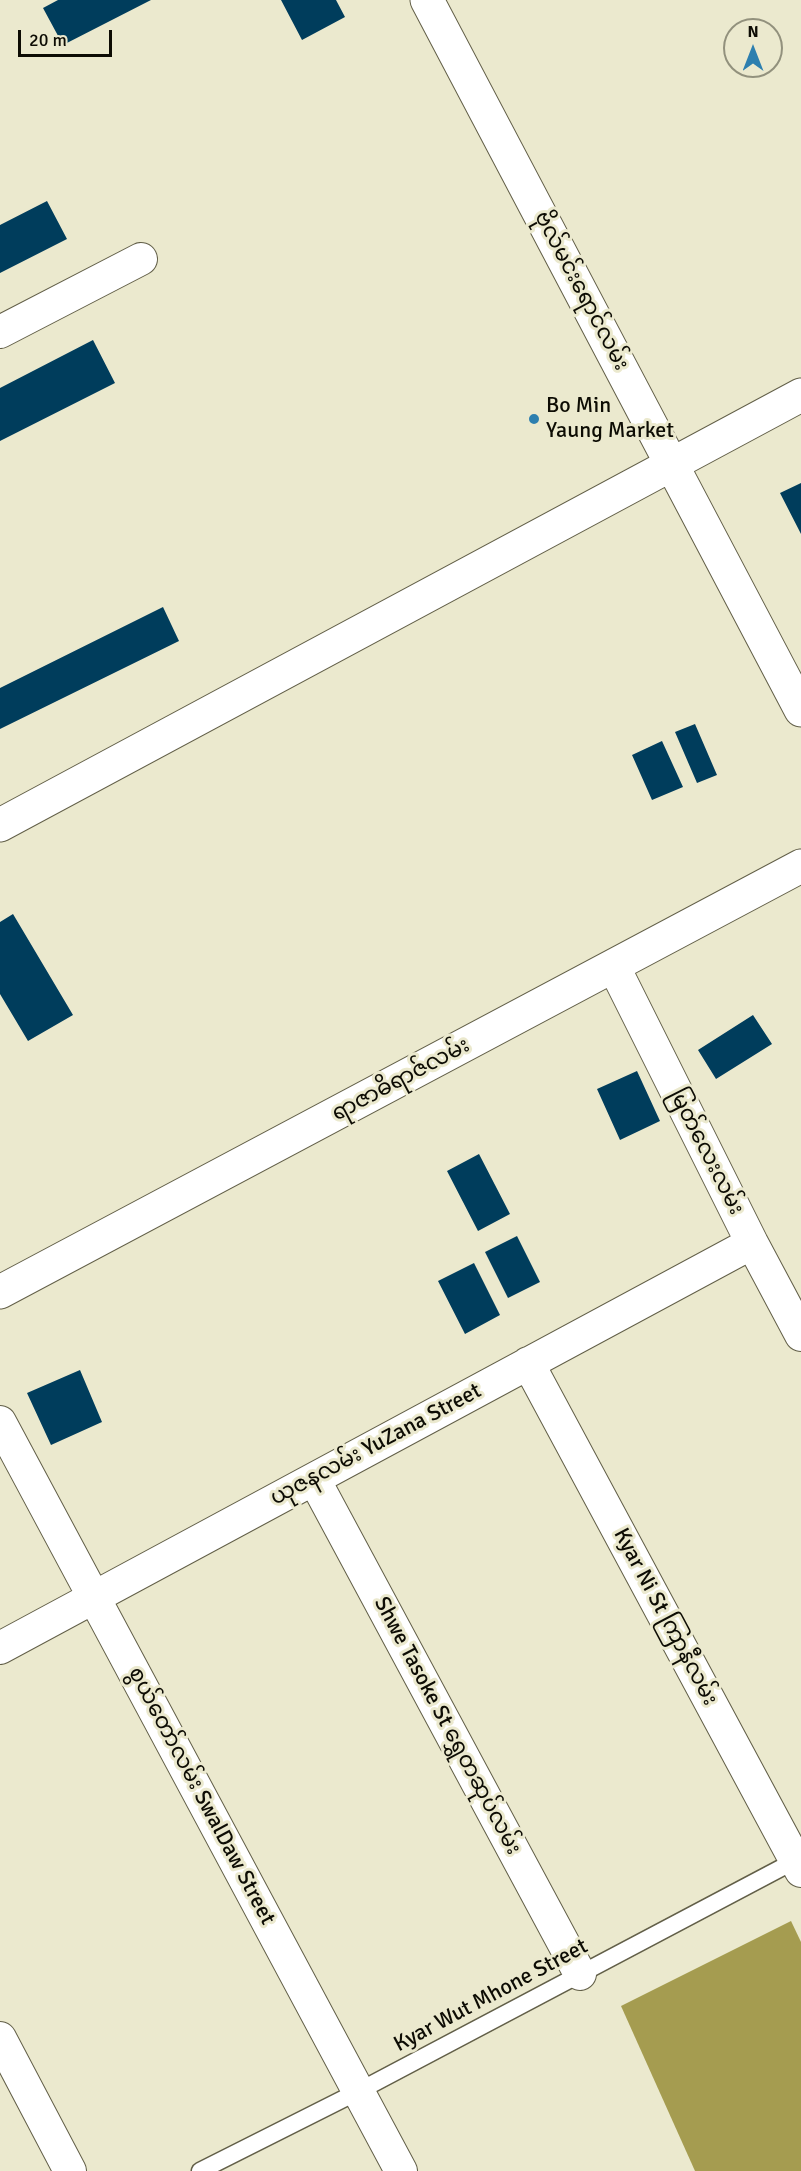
<!DOCTYPE html>
<html>
<head>
<meta charset="utf-8">
<style>
  body { margin:0 }
  #map { position:relative; width:801px; height:2171px; overflow:hidden; background:#ebe9ce; font-family:Signika,sans-serif }
  canvas { display:block }
  .north { position:absolute; left:723px; top:18px; width:60px; height:60px; box-sizing:border-box; background:#ebe9ce; border:2px solid #92917d; border-radius:50%; rotate:0deg; font-size:16px; font-weight:700; line-height:24px; text-align:center; color:#0d0c04 }
  .north::after { content:''; display:block; margin:auto; width:21px; height:27px; background:#2d7faf; clip-path:polygon(50% 0,100% 100%,50% 72%,0 100%) }
  .scale { position:absolute; left:18px; top:30px; width:94px; height:27px; box-sizing:border-box; border:3px solid #0d0c04; border-top:0; padding-left:8px; font-size:18px; line-height:21px; white-space:nowrap; color:#0d0c04; -webkit-text-stroke:4px #ebe9ce; paint-order:stroke }
</style>
</head>
<body>
<div id="map">
<canvas width="801" height="2171"></canvas>
<div class="north">N</div>
<div class="scale">20 m</div>
</div>
<script>
const ctx = document.querySelector('canvas').getContext('2d');
ctx.lineJoin = 'round';
function paint(path, color) {
  ctx.fillStyle = color;
  ctx.fill(path, 'evenodd');
}
function shape(rows) {
  const path = new Path2D();
  for (const r of rows) {
    path.moveTo(r[0], r[1]);
    for (let i = 2; i < r.length; i += 2) path.lineTo(r[i], r[i + 1]);
  }
  return path;
}
function stroke(path, color, width, dash) {
  ctx.strokeStyle = color;
  ctx.lineWidth = width;
  ctx.lineCap = dash ? 'butt' : 'round';
  ctx.setLineDash(dash || []);
  ctx.stroke(path);
}
function write(font, color, halo, rows, align = 'center') {
  ctx.font = font + ' Signika,"Noto Sans Myanmar",sans-serif';
  ctx.lineWidth = 6;
  ctx.setLineDash([]);
  ctx.textBaseline = 'middle';
  ctx.strokeStyle = halo;
  ctx.fillStyle = color;
  for (const [text, x, y, turn = 0] of rows) {
    ctx.save();
    ctx.translate(x, y);
    ctx.rotate((+turn || 0) * Math.PI / 180);
    ctx.textAlign = isNaN(turn) ? turn : align;
    if (halo) ctx.strokeText(text, 0, 0);
    ctx.fillText(text, 0, 0);
    ctx.restore();
  }
}
paint(shape([
  [791,1921,801,1942,801,2171,695,2171,621,2006]
]), '#a59c50');
paint(shape([
  [58,0,151,0,63,45,43,8],
  [281,0,336,0,345,17,302,40],
  [47,201,67,239,0,273,0,225],
  [93,340,115,383,0,441,0,388],
  [801,483,801,534,780,493],
  [163,607,179,641,0,729,0,688],
  [695,724,717,775,697,783,675,732],
  [662,741,683,787,652,800,632,755],
  [13,914,73,1015,28,1041,0,994,0,922],
  [753,1015,772,1044,716,1079,698,1050],
  [637,1071,660,1121,620,1140,597,1089],
  [479,1154,510,1214,478,1231,447,1171],
  [517,1236,540,1282,508,1298,485,1252],
  [474,1263,500,1315,465,1334,438,1281],
  [80,1370,102,1422,51,1445,27,1393]
]), '#003d5c');
const service = shape([
  [200,2171,359,2091,800,1858]
]);
const minor = shape([
  [0,332,141,259],
  [614,967,752,1243,801,1335],
  [528,1363,801,1871],
  [0,1422,401,2171],
  [314,1479,580,1974],
  [0,1648,752,1243],
  [0,2038,70,2171]
]);
const tertiary = shape([
  [427,0,801,710],
  [0,825,801,395],
  [0,1292,801,866]
]);
stroke(service, '#625f48', 19);
stroke(minor, '#625f48', 34);
stroke(tertiary, '#625f48', 35);
stroke(service, '#fff', 16);
stroke(minor, '#fff', 32);
stroke(tertiary, '#fff', 33);
for (const [x, y, r, color] of [
  [534,419,6,"#2d7faf"]
]) {
  const dot = new Path2D();
  dot.arc(x, y, r, 0, 2 * Math.PI);
  ctx.fillStyle = color;
  ctx.fill(dot);
  stroke(dot, '#ebe9ce', 2);
}
write('22px', '#0d0c04', '#ebe9ce', [
  ["ဗိုလ်မင်းရောင်လမ်း",581,291,62],
  ["ရာဇာဓိရာဇ်လမ်း",401,1080,-28],
  ["မြတ်လေးလမ်း",706,1152,63],
  ["ယုဇနလမ်း YuZana Street",376,1445,-28],
  ["Kyar Ni St ကြာနီလမ်း",665,1617,62],
  ["Shwe Tasoke St ရွှေတဆုပ်လမ်း",447,1726,62],
  ["စွယ်တော်လမ်း SwalDaw Street",201,1796,62],
  ["Kyar Wut Mhone Street",491,1996,-28]
]);
write('22px', '#0d0c04', '#ebe9ce', [
  ["Bo Min",546,406],
  ["Yaung Market",546,431]
], 'left');
</script>
</body>
</html>
